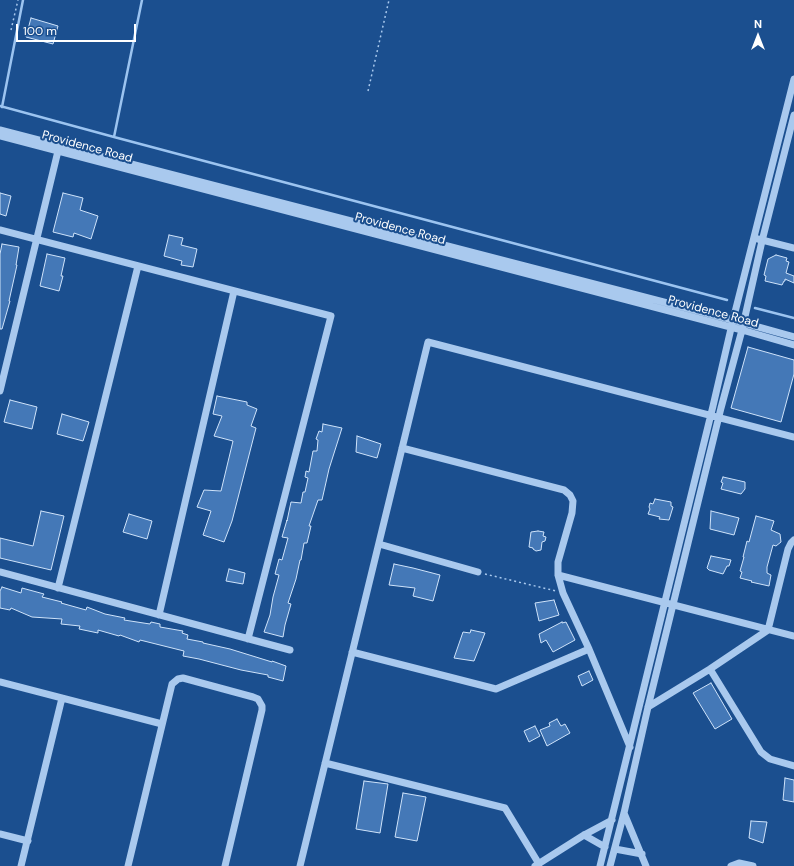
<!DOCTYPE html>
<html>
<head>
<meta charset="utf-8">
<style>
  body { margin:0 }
  #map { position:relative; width:794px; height:866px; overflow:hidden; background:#1b4f8f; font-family:"DM Sans",sans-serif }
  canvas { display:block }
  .north { position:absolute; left:738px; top:16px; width:40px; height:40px; -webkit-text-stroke:3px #1b4f8f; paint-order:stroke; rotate:0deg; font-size:11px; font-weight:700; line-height:16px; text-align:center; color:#fff }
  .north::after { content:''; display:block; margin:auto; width:14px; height:18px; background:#fff; clip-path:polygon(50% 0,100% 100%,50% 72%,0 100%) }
  .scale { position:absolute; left:16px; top:24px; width:120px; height:18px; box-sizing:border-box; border:2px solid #fff; border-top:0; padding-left:5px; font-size:12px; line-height:14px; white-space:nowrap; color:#fff; -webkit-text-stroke:3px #1b4f8f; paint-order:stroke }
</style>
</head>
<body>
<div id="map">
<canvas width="794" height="866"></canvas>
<div class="north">N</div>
<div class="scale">100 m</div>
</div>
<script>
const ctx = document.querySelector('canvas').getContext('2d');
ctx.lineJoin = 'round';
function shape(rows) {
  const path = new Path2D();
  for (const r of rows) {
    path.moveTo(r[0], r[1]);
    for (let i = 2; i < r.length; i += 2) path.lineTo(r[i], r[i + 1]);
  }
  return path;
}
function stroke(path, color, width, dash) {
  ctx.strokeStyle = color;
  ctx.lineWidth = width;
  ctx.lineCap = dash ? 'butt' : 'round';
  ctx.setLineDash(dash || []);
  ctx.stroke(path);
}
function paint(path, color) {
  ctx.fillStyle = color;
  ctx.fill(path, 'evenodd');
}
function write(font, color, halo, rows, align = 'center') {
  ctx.font = font + ' "DM Sans",sans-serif';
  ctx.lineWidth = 4;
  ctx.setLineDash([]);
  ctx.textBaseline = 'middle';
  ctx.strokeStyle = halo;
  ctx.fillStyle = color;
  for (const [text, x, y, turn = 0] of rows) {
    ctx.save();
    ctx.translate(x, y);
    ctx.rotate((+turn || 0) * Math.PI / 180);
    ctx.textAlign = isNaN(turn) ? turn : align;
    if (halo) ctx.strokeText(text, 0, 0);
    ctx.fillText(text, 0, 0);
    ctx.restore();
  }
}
stroke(shape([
  [0,106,114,137,727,300],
  [2,107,23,0],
  [114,137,142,0],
  [755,308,794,318]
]), '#9cc4f0', 2.5);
const building = shape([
  [31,18,58,26,53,44,26,37,31,18],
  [0,193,11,196,6,216,0,214,0,193],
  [63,193,83,198,80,210,98,216,91,239,74,233,73,237,53,232,63,193],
  [169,235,183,238,181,245,197,249,193,267,181,265,182,261,164,256,169,235],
  [2,244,19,247,16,265,17,265,9,301,10,301,2,329,0,329,0,254,2,244],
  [47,254,65,258,61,276,63,276,59,291,40,286,47,254],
  [776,255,787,258,786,261,789,262,786,273,794,276,794,283,785,279,785,281,784,281,782,285,765,281,766,276,764,275,768,259,776,255],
  [748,347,794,360,794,374,781,422,731,408,748,347],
  [217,396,247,402,247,405,257,409,251,426,256,428,232,521,224,542,203,535,211,511,197,507,204,490,221,491,233,441,214,436,222,416,213,414,217,396],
  [10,400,37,407,32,429,4,422,10,400],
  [62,414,89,422,83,441,57,434,62,414],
  [323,424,342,428,329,469,322,500,318,500,309,526,311,526,307,543,304,543,301,560,300,560,296,579,288,603,291,604,285,625,283,637,264,632,270,615,273,597,279,575,275,574,279,559,282,560,288,538,282,537,287,520,287,521,291,502,301,503,303,492,305,492,308,478,305,477,306,471,309,472,313,451,317,451,318,440,316,439,319,431,322,432,323,424],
  [357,436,381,444,377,458,356,452,357,436],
  [723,477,745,482,745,489,741,494,721,489,723,483,721,482,723,477],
  [655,499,671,502,671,506,673,507,669,520,659,519,660,517,648,514,650,509,649,507,650,503,653,504,655,499],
  [41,511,64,516,51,570,0,558,0,538,33,546,41,511],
  [711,511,739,518,734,535,710,529,711,511],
  [129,514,152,521,147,539,123,532,129,514],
  [756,516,774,521,771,530,780,534,781,542,776,546,773,545,767,567,767,573,771,575,769,586,751,582,752,581,740,578,742,572,740,571,744,557,743,557,747,541,749,542,756,516],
  [538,531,544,532,543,536,546,537,545,541,542,542,541,550,536,551,533,549,533,548,529,547,531,532,538,531],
  [711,556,731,560,729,566,727,566,723,574,709,570,707,568,711,556],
  [394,564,413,568,440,575,433,601,413,596,415,588,389,585,394,564],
  [229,569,245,573,243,584,226,581,229,569],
  [2,587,21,593,22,588,44,594,42,597,62,602,61,603,86,610,87,607,105,614,125,618,124,620,150,624,151,622,160,624,160,627,183,631,182,633,188,635,187,639,203,642,203,643,230,649,272,662,272,661,286,666,283,681,268,677,268,675,241,670,199,659,183,656,184,651,140,640,139,642,120,635,119,636,98,630,98,633,79,629,80,626,61,624,62,619,32,617,11,608,10,610,0,608,0,591,2,587],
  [554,600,559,615,539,621,535,603,554,600],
  [562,622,562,623,566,622,575,640,553,652,546,640,541,643,539,634,562,622],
  [471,630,485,633,474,661,454,658,463,632,470,633,471,630],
  [589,671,593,680,582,686,578,676,589,671],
  [711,683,732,719,715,729,693,693,711,683],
  [557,719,561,726,565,724,570,733,547,746,540,730,550,726,549,723,557,719],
  [535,726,540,736,529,742,524,731,535,726],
  [785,778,794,780,794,802,783,800,785,778],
  [364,781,388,784,380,833,356,829,364,781],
  [403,793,426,797,417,841,395,837,403,793],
  [751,821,767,822,763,843,749,838,751,821]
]);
paint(building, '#4478b7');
stroke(building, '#cfe3fa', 1);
stroke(shape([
  [11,30,18,0],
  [368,91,389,0],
  [485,574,556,591]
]), '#a9c9ee', 1.5, [2, 3]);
stroke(shape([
  [0,130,733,320,794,337],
  [0,136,742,330,794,345],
  [0,230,331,316,248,639],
  [758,239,794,248],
  [0,391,58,151],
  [402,448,564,490,570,495,573,501,572,513,558,562,558,575,563,593,589,649,630,747],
  [379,544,478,572],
  [0,572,290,650],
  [558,575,794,636],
  [58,588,138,266],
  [159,615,234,291],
  [352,652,496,689,589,649],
  [710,669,761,752,770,759,794,766],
  [0,682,162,724],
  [648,707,710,669,768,630,788,549,791,543,794,540],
  [325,763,505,808,539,864],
  [624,813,646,866],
  [0,834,28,841],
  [584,835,605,847],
  [615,849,642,854],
  [21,866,62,698],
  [128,866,172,684,178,679,183,678,253,697,258,699,262,706,262,710,225,866],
  [300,866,428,342,794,437],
  [535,866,584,835,612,820],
  [600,866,713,406,733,320,794,79],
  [610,866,624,813,648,707,721,408,742,330,762,241,794,115],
  [731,866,739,863,753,866]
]), '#a9c9ee', 7);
write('12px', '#fff', '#1b4f8f', [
  ["Providence Road",87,147,15],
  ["Providence Road",400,229,15],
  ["Providence Road",713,312,15]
]);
</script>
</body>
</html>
